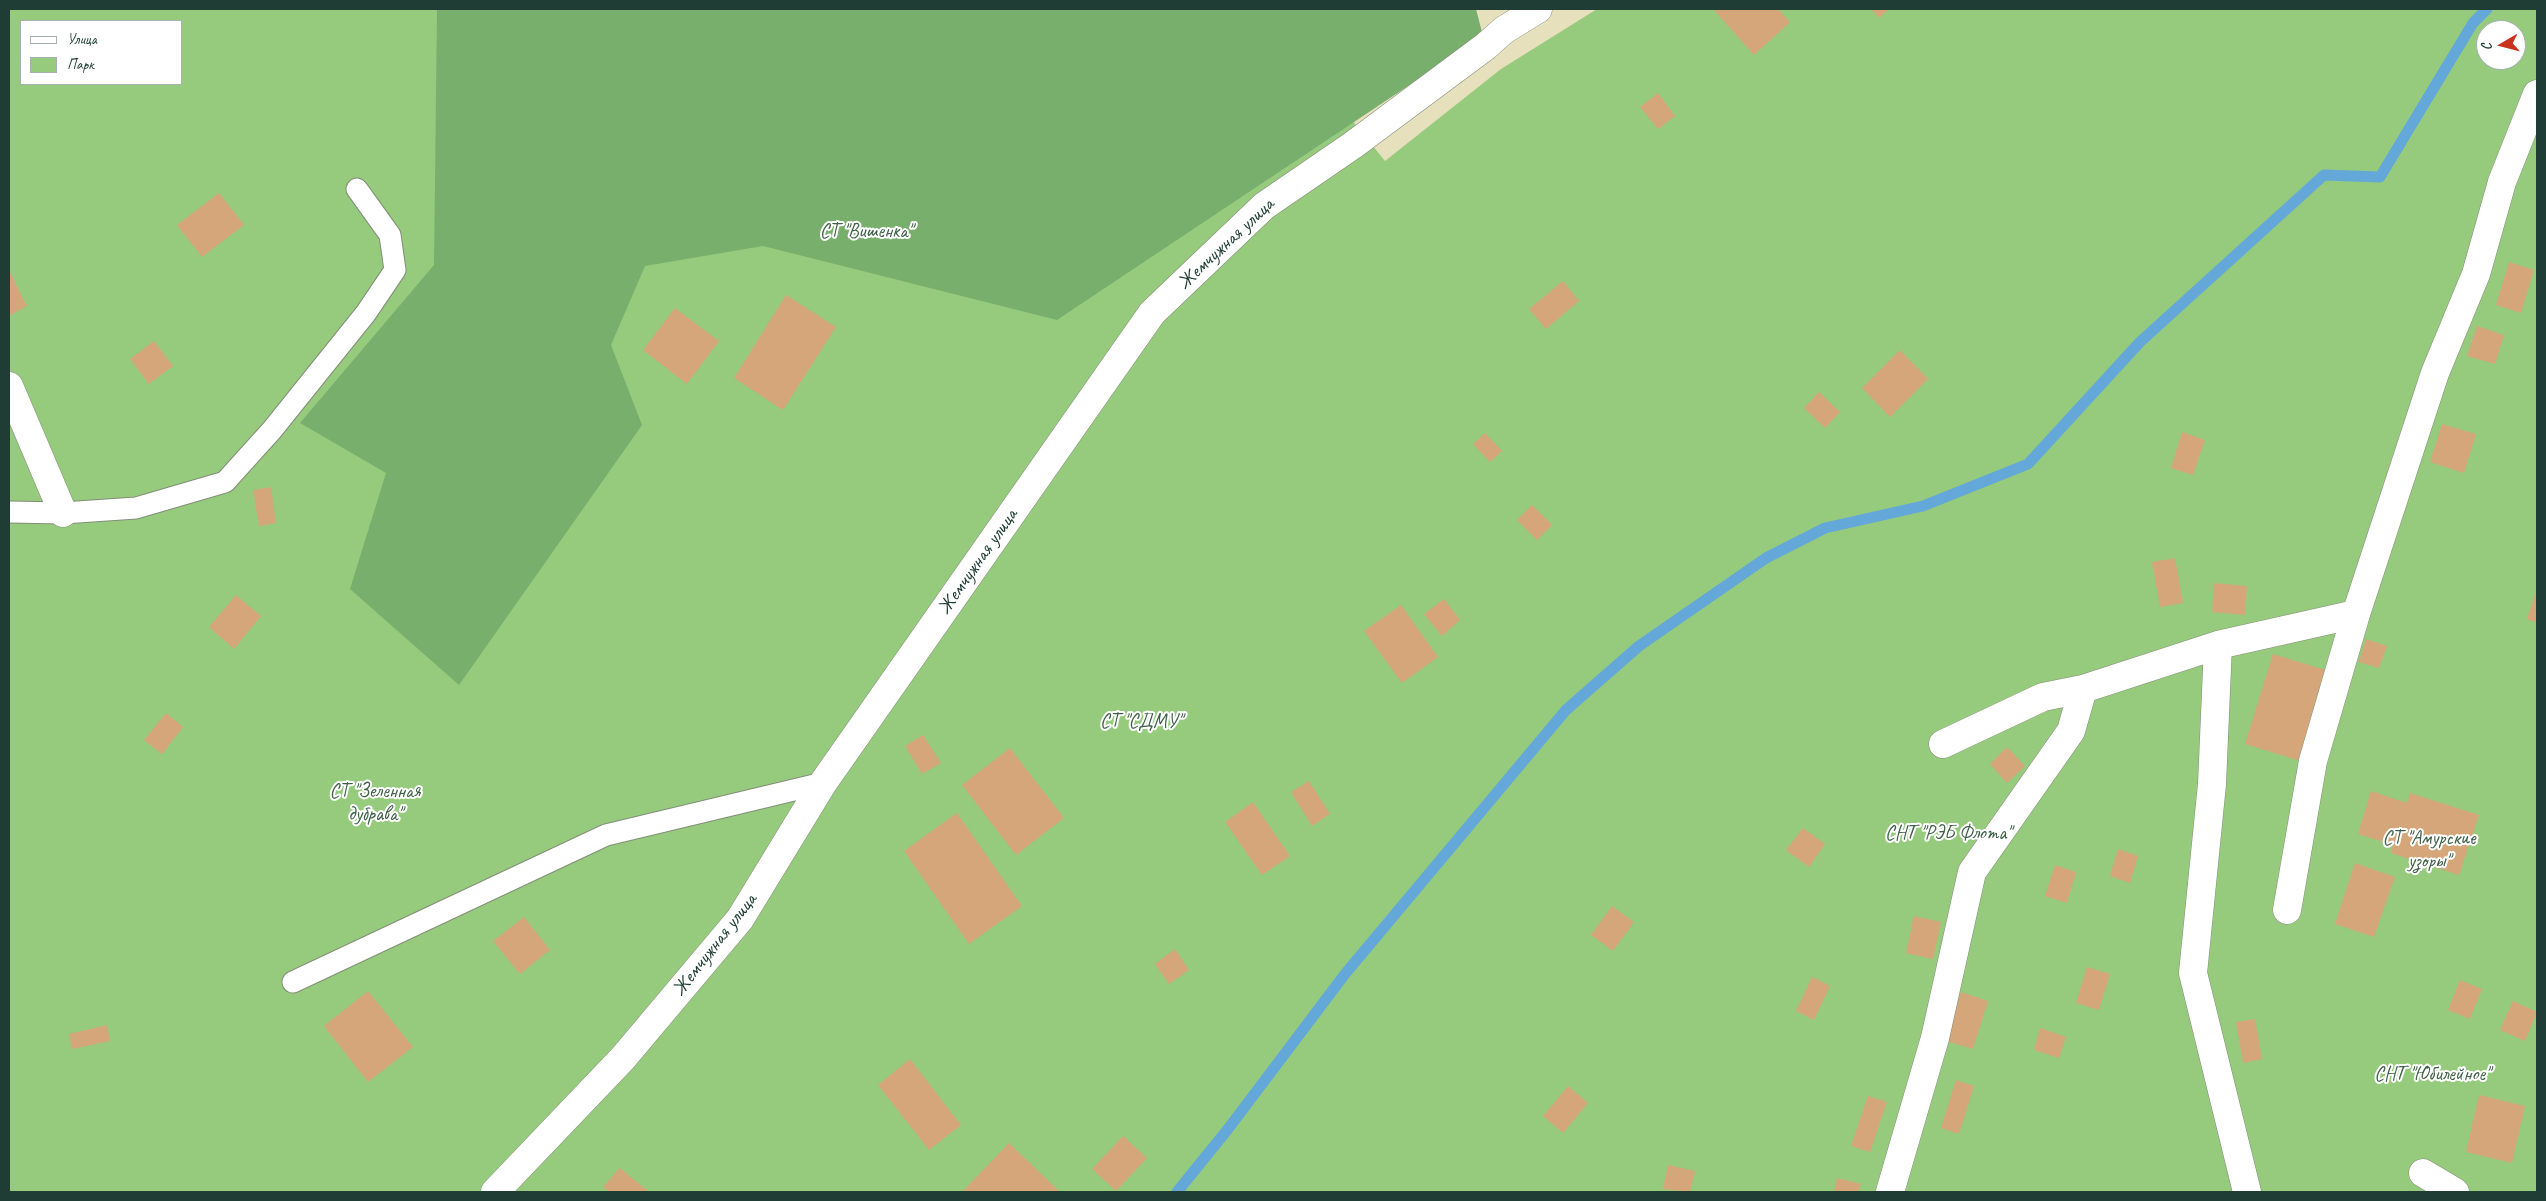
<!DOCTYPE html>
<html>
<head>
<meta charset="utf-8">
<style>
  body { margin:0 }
  #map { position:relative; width:2546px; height:1201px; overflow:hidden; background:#e6e0bc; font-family:Caveat,sans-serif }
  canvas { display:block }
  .frame { position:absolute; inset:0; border:10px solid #1f3d34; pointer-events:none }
  .legend { position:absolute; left:20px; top:20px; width:162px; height:65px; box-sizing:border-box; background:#fff; border:1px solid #a5b1ae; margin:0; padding:6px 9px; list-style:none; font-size:15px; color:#1f3d34 }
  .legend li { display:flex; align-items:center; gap:10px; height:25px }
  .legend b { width:25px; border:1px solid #a5b1ae }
  .north { position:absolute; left:2476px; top:20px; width:50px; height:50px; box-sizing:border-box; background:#fff; border:1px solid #a5b1ae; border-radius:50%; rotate:262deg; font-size:14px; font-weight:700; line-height:20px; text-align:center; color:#1f3d34 }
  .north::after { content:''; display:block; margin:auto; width:18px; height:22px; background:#c8321e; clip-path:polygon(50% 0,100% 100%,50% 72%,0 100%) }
</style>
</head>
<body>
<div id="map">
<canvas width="2546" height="1201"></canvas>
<div class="frame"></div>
<ul class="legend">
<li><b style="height:6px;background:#fff"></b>Улица</li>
<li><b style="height:14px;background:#96cb7d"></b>Парк</li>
</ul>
<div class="north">С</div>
</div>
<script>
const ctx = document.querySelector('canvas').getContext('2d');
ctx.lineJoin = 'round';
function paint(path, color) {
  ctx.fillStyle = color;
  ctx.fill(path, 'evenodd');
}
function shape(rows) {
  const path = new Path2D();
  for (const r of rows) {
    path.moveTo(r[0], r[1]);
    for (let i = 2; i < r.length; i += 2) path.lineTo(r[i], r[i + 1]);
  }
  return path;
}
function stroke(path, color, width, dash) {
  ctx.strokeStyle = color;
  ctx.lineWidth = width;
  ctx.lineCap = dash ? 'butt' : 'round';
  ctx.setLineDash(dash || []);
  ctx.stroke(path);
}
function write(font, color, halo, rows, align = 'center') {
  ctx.font = font + ' Caveat,sans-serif';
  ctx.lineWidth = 4;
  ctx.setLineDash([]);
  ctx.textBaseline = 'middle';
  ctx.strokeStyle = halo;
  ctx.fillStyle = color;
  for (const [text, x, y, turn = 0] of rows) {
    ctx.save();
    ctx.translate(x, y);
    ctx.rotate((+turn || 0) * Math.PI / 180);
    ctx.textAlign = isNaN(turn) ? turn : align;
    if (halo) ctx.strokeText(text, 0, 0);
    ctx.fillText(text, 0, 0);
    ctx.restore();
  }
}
paint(shape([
  [9,9,1262,9,1385,161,1501,69,1597,9,2537,9,2537,1192,9,1192],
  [21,21,181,21,181,84,21,84],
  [2486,30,2516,30,2516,60,2486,60]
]), '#96cb7d');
paint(shape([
  [437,9,1476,9,1483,36,1057,320,763,246,645,266,611,345,642,425,459,685,350,589,386,473,300,423,434,265]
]), '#78af6c');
stroke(shape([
  [1177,1192,1228,1129,1345,974,1566,710,1639,646,1766,558,1825,528,1923,506,2028,464,2140,342,2324,175,2380,177,2473,23,2487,9]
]), '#64a8d9', 11);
paint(shape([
  [1713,9,1778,9,1790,22,1754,55],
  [1871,9,1889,9,1879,18],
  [1658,93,1675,116,1658,129,1640,107],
  [219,193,244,225,202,257,177,225],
  [2509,262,2534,270,2521,313,2496,305],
  [9,270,27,306,9,316],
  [1563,281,1579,301,1546,329,1529,309],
  [786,295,836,327,783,410,734,378],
  [675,308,719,341,687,384,643,350],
  [2477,326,2504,335,2495,364,2467,356],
  [154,341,173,366,149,384,130,359],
  [1900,350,1928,379,1890,417,1862,388],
  [1819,392,1840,412,1825,428,1804,408],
  [2442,424,2476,434,2464,473,2430,462],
  [2182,432,2205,440,2193,475,2171,468],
  [1485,433,1502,451,1490,462,1473,444],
  [271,487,276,523,259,526,253,490],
  [1532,505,1552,525,1537,540,1517,520],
  [2175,558,2183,603,2160,607,2152,562],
  [2214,583,2247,586,2245,615,2212,612],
  [2535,594,2537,594,2537,623,2527,619],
  [236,595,261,616,234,649,209,627],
  [1444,599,1460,620,1442,636,1424,614],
  [1401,605,1438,657,1402,683,1364,631],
  [2366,639,2387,646,2379,668,2359,662],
  [2273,654,2332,672,2304,762,2245,744],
  [166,713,183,727,162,754,144,740],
  [923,735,941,763,922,774,905,746],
  [2007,747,2025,766,2007,783,1990,764],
  [1010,748,1064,818,1016,855,962,785],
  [1309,781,1330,814,1312,826,1291,792],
  [2371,791,2407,803,2410,793,2479,815,2459,875,2391,853,2393,845,2358,834],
  [1253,802,1290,856,1262,875,1225,822],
  [957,813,1022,906,969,944,904,851],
  [1803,828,1825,844,1809,867,1786,850],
  [2118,849,2138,856,2130,883,2110,876],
  [2355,863,2395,877,2374,937,2335,924],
  [2055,865,2076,872,2067,903,2045,896],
  [1612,906,1634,922,1613,951,1591,935],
  [1914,916,1941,922,1933,959,1906,953],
  [524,917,550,950,520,974,493,941],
  [1175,949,1189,970,1169,984,1155,964],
  [2087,967,2110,974,2099,1010,2076,1003],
  [1812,977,1830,986,1814,1020,1796,1011],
  [2460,980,2482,989,2470,1019,2448,1010],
  [368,991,413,1047,368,1082,324,1026],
  [1961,992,1988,1001,1973,1049,1946,1041],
  [2513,1001,2537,1012,2525,1041,2500,1030],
  [2255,1019,2262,1059,2243,1063,2236,1022],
  [107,1025,110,1041,72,1049,69,1034],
  [2040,1028,2066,1037,2059,1058,2034,1050],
  [910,1059,961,1125,929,1150,878,1085],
  [1956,1080,1974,1086,1959,1134,1941,1128],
  [1568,1086,1588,1103,1563,1133,1543,1116],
  [2479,1095,2525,1106,2512,1163,2466,1152],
  [1868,1096,1887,1102,1870,1152,1851,1146],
  [1123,1136,1147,1158,1116,1191,1092,1169],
  [1009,1143,1060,1192,962,1192],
  [1668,1165,1695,1171,1690,1192,1663,1189],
  [620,1168,649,1192,610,1192,603,1187],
  [1837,1178,1861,1184,1858,1192,1834,1192]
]), '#d5a679');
const service = shape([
  [9,512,63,513,136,508,225,482,272,430,366,313,395,270,390,235,357,189],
  [293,982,606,835,823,783]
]);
const minor = shape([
  [9,386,63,513],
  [1943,744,2043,697,2083,689],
  [2287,910,2313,761,2356,614,2435,373,2476,274,2502,182,2537,94],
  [2423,1173,2455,1192],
  [495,1192,623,1058,740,919,823,783,1152,313,1264,206,1353,145,1486,46,1504,30,1538,9],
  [1890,1192,1935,1038,1972,872,2071,731,2083,689,2218,645],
  [2247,1192,2193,973,2212,784,2218,645,2356,614]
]);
stroke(service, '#828e78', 23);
stroke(minor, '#828e78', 29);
stroke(service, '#fff', 21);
stroke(minor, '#fff', 28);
write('20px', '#3d6046', '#fff', [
  ["СТ \"Вишенка\"",866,232],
  ["СТ \"СДМУ\"",1141,722],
  ["СТ \"Зеленная",375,792],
  ["дубрава\"",375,815],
  ["СНТ \"РЭБ Флота\"",1948,834],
  ["СТ \"Амурские",2429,839],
  ["узоры\"",2429,862],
  ["СНТ \"Юбилейное\"",2432,1075]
]);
write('20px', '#1f3d34', '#fff', [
  ["Жемчужная улица",1226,244,-43],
  ["Жемчужная улица",978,562,-55],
  ["Жемчужная улица",715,945,-52]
]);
</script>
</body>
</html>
